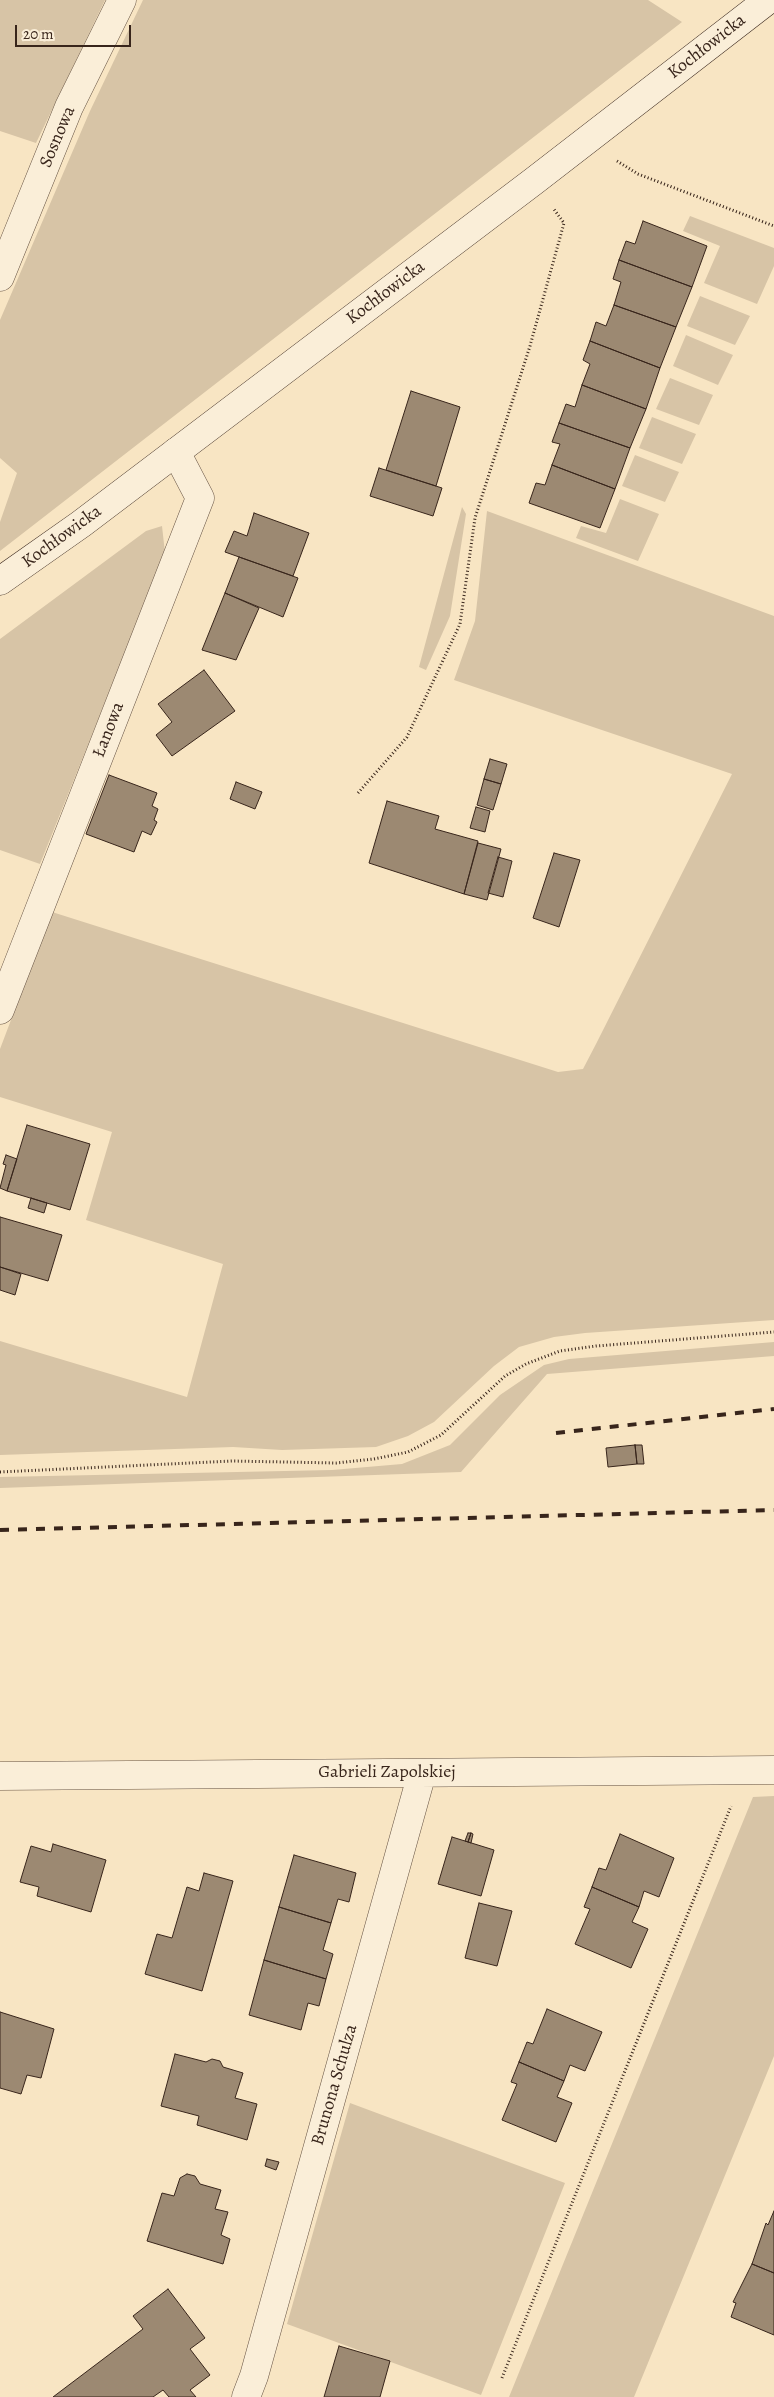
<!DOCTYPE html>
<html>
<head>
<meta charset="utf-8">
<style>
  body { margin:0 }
  #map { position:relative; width:774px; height:2397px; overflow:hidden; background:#f8e5c3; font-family:Alegreya,serif }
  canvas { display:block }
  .scale { position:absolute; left:15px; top:25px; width:116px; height:22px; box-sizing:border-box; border:2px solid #38251b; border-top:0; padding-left:6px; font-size:15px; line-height:18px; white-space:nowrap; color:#38251b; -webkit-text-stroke:4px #faeed8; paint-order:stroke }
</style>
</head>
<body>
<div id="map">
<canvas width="774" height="2397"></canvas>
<div class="scale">20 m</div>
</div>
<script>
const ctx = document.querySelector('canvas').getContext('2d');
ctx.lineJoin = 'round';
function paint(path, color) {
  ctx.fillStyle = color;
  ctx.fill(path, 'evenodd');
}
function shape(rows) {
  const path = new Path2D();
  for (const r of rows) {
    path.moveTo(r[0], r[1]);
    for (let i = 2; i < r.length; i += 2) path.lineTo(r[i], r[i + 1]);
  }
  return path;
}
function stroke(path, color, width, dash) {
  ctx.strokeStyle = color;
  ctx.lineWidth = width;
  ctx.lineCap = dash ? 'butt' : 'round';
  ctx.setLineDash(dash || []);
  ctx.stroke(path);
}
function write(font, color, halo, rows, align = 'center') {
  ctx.font = font + ' Alegreya,serif';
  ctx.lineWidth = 5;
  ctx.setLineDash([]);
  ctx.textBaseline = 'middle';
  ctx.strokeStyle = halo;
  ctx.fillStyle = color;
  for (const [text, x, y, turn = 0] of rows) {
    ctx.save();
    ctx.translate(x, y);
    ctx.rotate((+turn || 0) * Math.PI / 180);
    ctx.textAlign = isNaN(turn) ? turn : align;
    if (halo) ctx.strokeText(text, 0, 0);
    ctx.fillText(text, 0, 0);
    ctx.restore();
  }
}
paint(shape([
  [0,0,105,0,36,143,0,131],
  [143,0,648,0,682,22,0,551,0,522,17,473,0,458,0,320,90,111],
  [690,216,774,248,774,266,757,304,704,283,720,246,683,231],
  [700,296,750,316,735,345,687,326],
  [686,335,733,355,718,385,673,366],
  [670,378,713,395,699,425,656,409],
  [652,417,696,434,682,464,639,448],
  [635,455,679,472,665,502,622,486],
  [620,499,659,514,638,561,576,538,581,526,606,533],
  [462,507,466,514,450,616,426,670,419,667],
  [487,511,774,616,774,1320,585,1333,554,1337,519,1347,494,1366,434,1422,408,1436,376,1447,282,1450,233,1447,0,1455,0,1341,187,1397,223,1264,86,1220,112,1132,0,1097,0,1049,52,912,558,1072,583,1069,596,1044,732,774,454,680,475,621],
  [162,526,165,553,40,864,0,850,0,639,146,531],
  [774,1342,774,1356,547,1374,461,1472,0,1488,0,1477,332,1470,402,1464,450,1445,500,1395,544,1365,569,1359],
  [774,1796,774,2056,634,2397,509,2397,753,1797],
  [350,2103,565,2183,481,2395,287,2324]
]), '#d7c4a6');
const building = shape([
  [643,221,707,246,692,287,619,260,626,241,635,244,643,221],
  [619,260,692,287,676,327,614,305,621,282,613,279,619,260],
  [614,305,676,327,660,368,590,341,596,322,606,326,614,305],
  [590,341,660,368,646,409,582,385,590,364,583,360,590,341],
  [582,385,646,409,630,448,559,423,566,404,575,407,582,385],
  [411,391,460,407,436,486,386,470,411,391],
  [559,423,630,448,615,489,552,465,560,444,552,442,559,423],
  [552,465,615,489,600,528,529,503,536,483,545,485,552,465],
  [379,468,442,488,433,516,370,496,379,468],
  [254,513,309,533,293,576,225,552,234,531,247,536,254,513],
  [239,557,298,578,283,617,225,593,239,557],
  [225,593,259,608,236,660,202,650,225,593],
  [204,670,235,711,172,756,156,735,172,722,158,704,204,670],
  [490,759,507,764,501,784,484,779,490,759],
  [109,775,157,793,152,806,158,809,154,820,157,822,151,835,142,831,134,852,86,834,109,775],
  [484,779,501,784,493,810,477,805,484,779],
  [236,782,262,792,255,809,230,799,236,782],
  [387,801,439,816,435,829,478,841,464,894,369,863,387,801],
  [476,807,490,811,485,832,470,828,476,807],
  [478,843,501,849,487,900,464,894,478,843],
  [554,853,580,860,559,927,533,918,554,853],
  [498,857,512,861,503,897,488,893,498,857],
  [27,1125,90,1144,70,1210,7,1191,27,1125],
  [6,1155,17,1159,7,1191,0,1188,6,1165,3,1164,6,1155],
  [31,1198,47,1203,44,1213,28,1208,31,1198],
  [0,1217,62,1235,48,1281,0,1267,0,1217],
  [0,1267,21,1274,15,1295,0,1290,0,1267],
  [635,1445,637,1464,608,1467,606,1448,635,1445],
  [635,1445,642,1445,644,1464,637,1464,635,1445],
  [468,1833,471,1833,468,1842,465,1841,468,1833],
  [471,1833,473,1834,471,1843,468,1842,471,1833],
  [620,1834,674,1858,659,1897,644,1891,639,1907,592,1887,599,1868,606,1870,620,1834],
  [452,1837,494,1850,481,1896,438,1884,452,1837],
  [53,1844,106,1860,91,1912,37,1896,39,1887,20,1882,31,1846,51,1852,53,1844],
  [294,1855,356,1873,349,1902,338,1899,331,1923,279,1907,294,1855],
  [204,1873,233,1881,202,1991,145,1974,157,1934,172,1938,187,1887,199,1891,204,1873],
  [592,1887,639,1907,632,1922,648,1929,631,1968,575,1944,590,1909,584,1907,592,1887],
  [479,1903,512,1911,497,1966,465,1958,479,1903],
  [279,1907,331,1923,323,1950,333,1954,326,1979,264,1960,279,1907],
  [264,1960,326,1979,319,2006,308,2003,301,2030,249,2015,264,1960],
  [547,2009,602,2032,585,2071,570,2065,564,2081,519,2062,527,2042,533,2044,547,2009],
  [0,2012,54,2029,41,2078,27,2075,21,2094,0,2088,0,2012],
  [175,2054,206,2062,212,2059,220,2061,223,2067,243,2073,235,2098,257,2104,247,2140,197,2125,199,2116,161,2106,175,2054],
  [519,2062,564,2081,557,2097,572,2103,556,2142,502,2120,517,2084,511,2082,519,2062],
  [267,2159,279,2162,276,2170,265,2166,267,2159],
  [187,2174,195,2176,200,2184,221,2190,215,2209,228,2212,221,2235,230,2239,223,2264,147,2241,162,2193,174,2196,180,2178,187,2174],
  [774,2211,774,2273,752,2264,766,2223,768,2225,774,2211],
  [752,2264,774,2273,774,2335,731,2317,736,2303,733,2302,752,2264],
  [168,2289,205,2338,190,2349,210,2375,190,2390,196,2397,169,2397,163,2390,153,2397,53,2397,143,2329,133,2316,168,2289],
  [339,2346,390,2361,380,2397,324,2397,339,2346]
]);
paint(building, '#9c8972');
stroke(building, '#38251b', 1);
const street = shape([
  [0,277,69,107,122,0],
  [0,1010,200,498,176,452],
  [0,1776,774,1770],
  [246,2397,254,2376,422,1773]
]);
const secondary = shape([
  [0,581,81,524,534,181,768,0]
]);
stroke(street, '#685545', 29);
stroke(secondary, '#38251b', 29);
stroke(shape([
  [617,161,638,174,774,226],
  [358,793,407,737,460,624,475,518,530,346,564,223,553,208],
  [0,1472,232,1461,336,1463,374,1459,408,1452,441,1435,505,1376,526,1364,560,1351,596,1346,774,1332],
  [502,2378,731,1806]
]), '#38251b', 3, [1, 2.5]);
stroke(street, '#faeed8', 28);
stroke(secondary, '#faeed8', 28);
stroke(shape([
  [556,1433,774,1409],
  [0,1530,774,1510]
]), '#38251b', 4, [9, 9]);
write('18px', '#38251b', '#faeed8', [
  ["Kochłowicka",707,47,-38],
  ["Sosnowa",58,137,-67],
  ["Kochłowicka",386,293,-37],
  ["Kochłowicka",62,537,-36],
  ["Łanowa",109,730,-69],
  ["Gabrieli Zapolskiej",387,1773],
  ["Brunona Schulza",335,2085,-74]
]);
</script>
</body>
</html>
